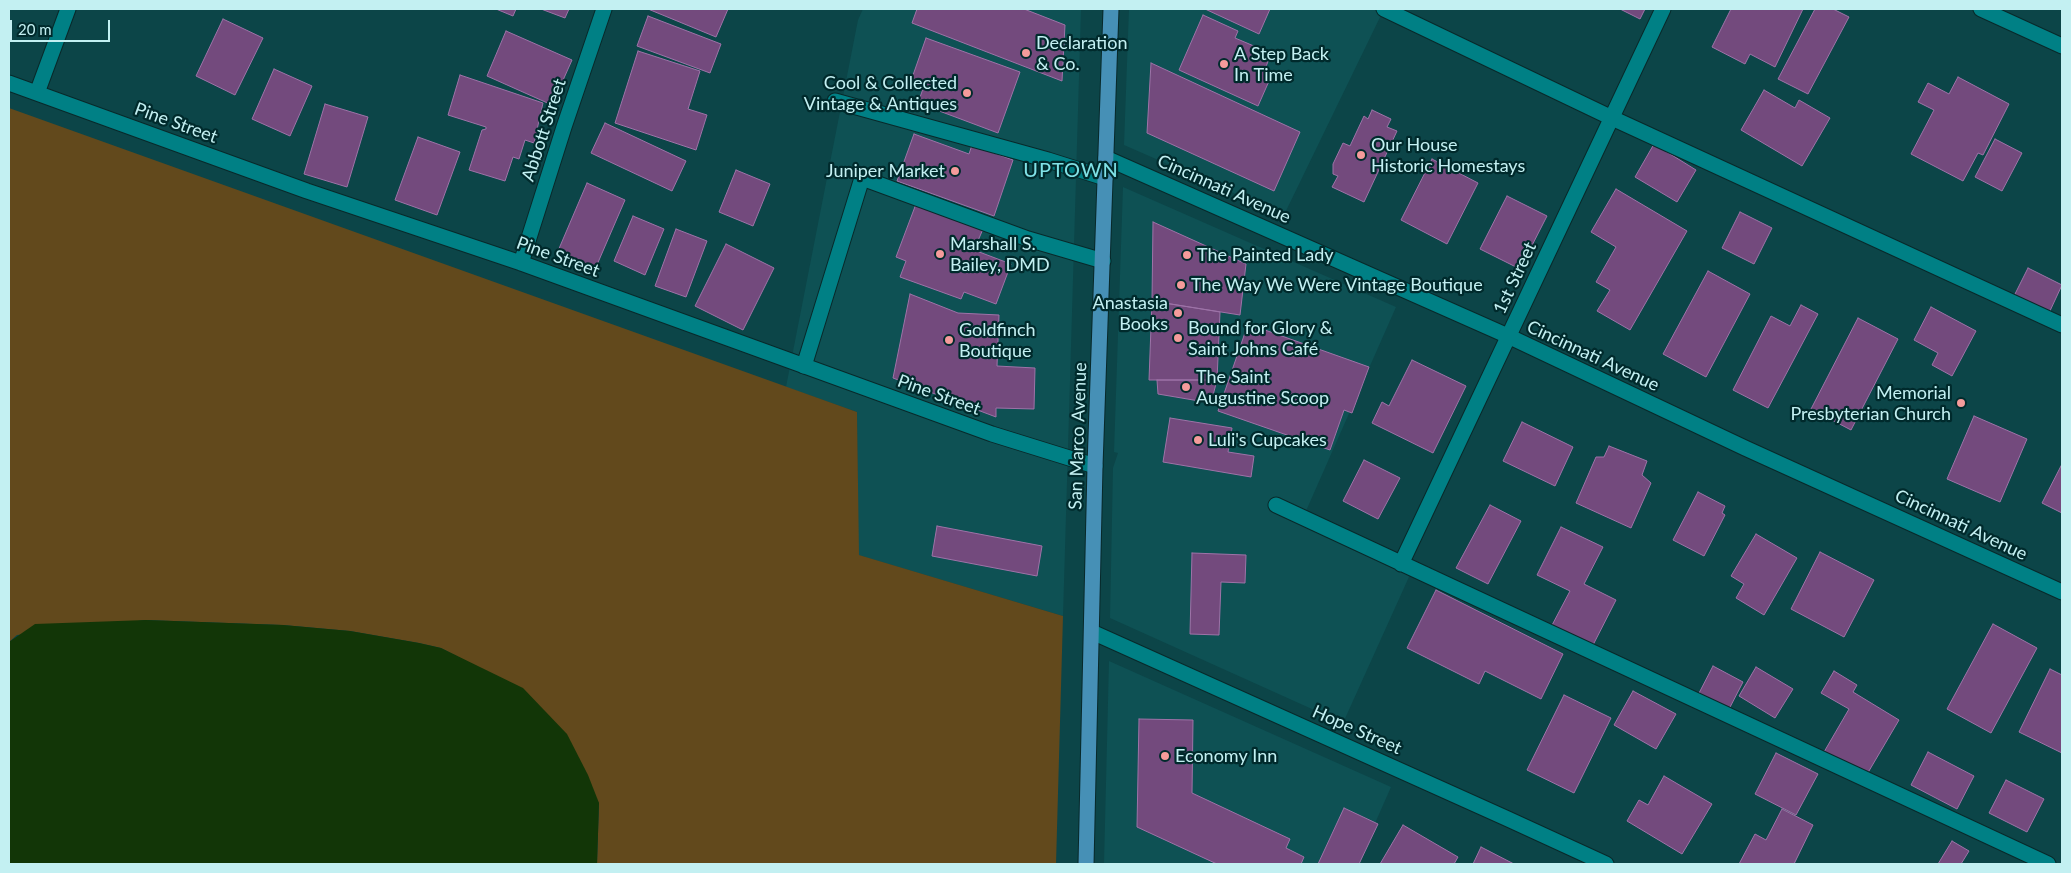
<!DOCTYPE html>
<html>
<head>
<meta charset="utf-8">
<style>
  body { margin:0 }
  #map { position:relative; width:2071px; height:873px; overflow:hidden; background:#0c4548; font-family:Lato,sans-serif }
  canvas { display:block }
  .frame { position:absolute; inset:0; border:10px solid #c3f0f2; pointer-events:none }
  .scale { position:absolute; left:10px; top:20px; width:100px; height:22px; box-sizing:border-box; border:2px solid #c3f0f2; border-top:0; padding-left:6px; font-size:15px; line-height:18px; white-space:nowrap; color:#c3f0f2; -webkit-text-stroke:4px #002a2c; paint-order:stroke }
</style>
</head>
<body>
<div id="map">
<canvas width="2071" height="873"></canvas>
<div class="frame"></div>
<div class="scale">20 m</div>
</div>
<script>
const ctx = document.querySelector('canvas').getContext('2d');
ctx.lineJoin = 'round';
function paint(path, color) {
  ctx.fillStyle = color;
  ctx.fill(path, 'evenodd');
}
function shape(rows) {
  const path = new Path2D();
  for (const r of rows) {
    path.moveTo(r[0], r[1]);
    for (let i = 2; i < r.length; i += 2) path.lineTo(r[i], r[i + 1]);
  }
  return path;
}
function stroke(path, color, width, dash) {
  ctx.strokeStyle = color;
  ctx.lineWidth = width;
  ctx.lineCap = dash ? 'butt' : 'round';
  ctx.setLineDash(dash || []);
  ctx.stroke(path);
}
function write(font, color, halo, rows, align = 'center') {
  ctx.font = font + ' Lato,sans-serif';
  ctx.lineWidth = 4.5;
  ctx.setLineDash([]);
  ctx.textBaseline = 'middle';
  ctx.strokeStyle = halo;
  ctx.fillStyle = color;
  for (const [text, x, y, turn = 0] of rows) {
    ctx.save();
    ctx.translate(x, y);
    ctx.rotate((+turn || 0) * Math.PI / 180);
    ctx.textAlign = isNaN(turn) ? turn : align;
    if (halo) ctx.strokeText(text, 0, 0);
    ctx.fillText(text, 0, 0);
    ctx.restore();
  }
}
paint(shape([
  [863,9,1081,9,1063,616,858,555,857,412,786,387,858,20],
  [1129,9,1384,9,1284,215,1124,145],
  [1123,187,1396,307,1302,520,1413,568,1343,723,1110,618,1113,468,1118,453,1114,452],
  [1109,661,1391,787,1357,864,1104,864]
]), '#0e5154');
paint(shape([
  [9,108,857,412,859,555,1063,616,1056,864,597,864,599,803,507,682,441,648,419,643,350,631,283,625,146,620,17,635,9,642]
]), '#62491c');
paint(shape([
  [146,620,283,625,350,631,419,643,441,648,523,688,567,734,588,775,599,803,597,864,9,864,9,642,35,624]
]), '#123607');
const building = shape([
  [496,9,516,9,513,16,496,9],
  [541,9,569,9,565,18,541,9],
  [648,9,728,9,716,37,648,9],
  [917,9,1024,9,1065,25,1062,81,912,23,917,9],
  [1205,9,1270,9,1259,34,1205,9],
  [1620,9,1645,9,1640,19,1620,9],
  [1731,9,1803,9,1775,67,1750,54,1745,64,1712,47,1731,9],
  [1815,9,1833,9,1849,17,1808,94,1778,79,1815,9],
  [1203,15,1238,31,1235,38,1261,49,1258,54,1269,59,1265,69,1273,72,1258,106,1179,70,1203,15],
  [648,16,721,44,710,73,637,46,648,16],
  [223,19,263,38,235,95,196,76,223,19],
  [506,31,572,60,552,105,487,76,506,31],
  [926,38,1020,72,998,133,918,103,925,83,912,78,926,38],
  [638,51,700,71,688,109,707,115,696,150,615,123,638,51],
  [1151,63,1300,132,1274,191,1147,133,1151,63],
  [274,69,312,86,290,136,252,119,274,69],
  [460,75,543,103,534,143,525,140,519,159,513,157,505,181,469,170,482,130,486,129,486,127,448,115,460,75],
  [1958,77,2009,104,1983,155,1978,153,1963,181,1911,154,1934,110,1918,102,1928,83,1949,94,1958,77],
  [1764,90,1795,108,1799,100,1830,118,1802,166,1741,130,1764,90],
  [325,104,368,117,347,187,304,174,325,104],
  [1372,110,1391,119,1387,127,1397,131,1364,202,1332,187,1338,176,1333,174,1333,164,1343,143,1350,146,1364,116,1368,119,1372,110],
  [605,123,686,161,672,191,591,153,605,123],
  [914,134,969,154,972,145,1013,160,994,216,897,181,914,134],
  [418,137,460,152,437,215,395,200,418,137],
  [1995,139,2022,153,2002,191,1975,177,1995,139],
  [1654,144,1696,170,1677,202,1635,177,1654,144],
  [1432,159,1478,183,1447,244,1401,220,1432,159],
  [736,170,770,184,753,226,719,212,736,170],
  [587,183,625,200,593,274,555,258,587,183],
  [1616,189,1687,231,1630,330,1597,311,1610,290,1596,282,1616,247,1591,232,1616,189],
  [1507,196,1547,216,1520,269,1480,249,1507,196],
  [916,204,983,229,974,250,1011,264,996,304,964,292,961,299,900,277,906,261,896,257,916,204],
  [1740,212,1772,228,1754,264,1722,248,1740,212],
  [633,216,664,229,645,275,614,261,633,216],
  [1153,222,1246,264,1240,315,1152,301,1153,222],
  [676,229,707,241,686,297,655,286,676,229],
  [726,244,774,268,743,330,695,306,726,244],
  [2028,268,2062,285,2049,313,2014,296,2028,268],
  [1708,271,1750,294,1706,377,1663,354,1708,271],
  [910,294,958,313,999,315,997,366,1035,368,1034,409,996,408,996,417,893,378,910,294],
  [1152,301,1220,312,1217,380,1149,380,1152,301],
  [1801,305,1818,314,1768,408,1733,390,1771,316,1790,326,1801,305],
  [1931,307,1976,331,1952,376,1932,365,1938,353,1914,340,1931,307],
  [1858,318,1898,339,1851,430,1811,409,1858,318],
  [1248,324,1369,367,1352,413,1344,410,1330,450,1218,411,1248,324],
  [1412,360,1466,386,1433,453,1372,423,1382,402,1389,406,1412,360],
  [1157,380,1217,380,1211,403,1158,394,1157,380],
  [1974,416,2027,439,2000,502,1947,479,1974,416],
  [1170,418,1232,428,1228,452,1254,456,1251,477,1163,462,1170,418],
  [1522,422,1573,447,1555,486,1503,461,1522,422],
  [1609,446,1647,461,1642,475,1651,483,1631,528,1576,503,1596,457,1604,457,1609,446],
  [1364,460,1400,478,1378,519,1343,501,1364,460],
  [2062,464,2062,513,2042,503,2062,464],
  [1698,492,1725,506,1722,513,1725,515,1704,556,1673,540,1698,492],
  [1490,505,1521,521,1488,584,1456,568,1490,505],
  [937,526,1042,546,1037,576,932,556,937,526],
  [1561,527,1603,547,1584,584,1616,600,1591,649,1550,629,1570,591,1537,575,1561,527],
  [1756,534,1797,558,1764,615,1736,598,1744,584,1731,576,1756,534],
  [1820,552,1874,580,1844,637,1791,609,1820,552],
  [1192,553,1246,555,1245,583,1221,582,1219,635,1190,634,1192,553],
  [1436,590,1563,654,1541,699,1485,671,1479,684,1407,648,1436,590],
  [1993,624,2037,648,1991,733,1947,709,1993,624],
  [1713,666,1743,682,1727,713,1697,697,1713,666],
  [1756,667,1793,689,1775,718,1739,696,1756,667],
  [2050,669,2062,675,2062,753,2019,732,2050,669],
  [1834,671,1857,685,1853,692,1899,720,1866,776,1824,752,1849,709,1821,693,1834,671],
  [1633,691,1676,714,1656,749,1614,725,1633,691],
  [1564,695,1611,718,1574,793,1527,770,1564,695],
  [1139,719,1193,720,1192,793,1290,839,1286,848,1304,857,1301,864,1217,864,1137,827,1139,719],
  [1928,752,1974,776,1957,809,1911,785,1928,752],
  [1776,753,1818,774,1796,815,1755,794,1776,753],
  [1664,776,1712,804,1682,854,1627,821,1639,800,1648,805,1664,776],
  [2006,780,2044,799,2027,832,1989,813,2006,780],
  [1344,808,1378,824,1359,864,1318,864,1344,808],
  [1782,809,1813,825,1794,864,1739,864,1755,834,1766,840,1782,809],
  [1403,825,1458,857,1454,864,1380,864,1403,825],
  [1952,841,1969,851,1961,864,1938,864,1952,841],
  [1481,847,1514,864,1473,864,1481,847]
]);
paint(building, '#734a7d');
stroke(building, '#9e73a8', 1);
const lane = shape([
  [1384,9,1612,118,2062,325],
  [835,101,1048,160,1105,178],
  [804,366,862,178,1028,239,1103,261],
  [1276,505,2048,864],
  [1401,564,1663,9]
]);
const street = shape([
  [1981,9,2062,46],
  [9,83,307,191,521,263,992,434,1095,466],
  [37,93,68,9],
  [1106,158,1508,336,1745,448,2062,592],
  [521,263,564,127,604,9],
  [1092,632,1508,819,1606,864]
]);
const primary = shape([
  [1086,864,1095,466,1111,9]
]);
stroke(lane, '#08292a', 17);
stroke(street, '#08292a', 17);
stroke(primary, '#08292a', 17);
stroke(lane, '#008085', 15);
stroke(street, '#008085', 15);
stroke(primary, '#4690b6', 15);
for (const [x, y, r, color] of [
  [1026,53,5,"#f59b9b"],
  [1224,64,5,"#f59b9b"],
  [967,93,5,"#f59b9b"],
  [1361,155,5,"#f59b9b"],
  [955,171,5,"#f59b9b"],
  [940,254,5,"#f59b9b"],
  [1187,255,5,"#f59b9b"],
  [1181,285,5,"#f59b9b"],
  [1178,313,5,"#f59b9b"],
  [1178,338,5,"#f59b9b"],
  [949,340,5,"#f59b9b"],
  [1186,387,5,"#f59b9b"],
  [1961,403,5,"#f59b9b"],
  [1198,440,5,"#f59b9b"],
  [1165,756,5,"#f59b9b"]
]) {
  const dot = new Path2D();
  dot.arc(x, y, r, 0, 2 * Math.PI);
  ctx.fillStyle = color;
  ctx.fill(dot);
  stroke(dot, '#002a2c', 2);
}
write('18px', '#c3f0f2', '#002a2c', [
  ["Declaration",1036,43],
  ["& Co.",1036,64],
  ["A Step Back",1234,54],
  ["In Time",1234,75],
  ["Cool & Collected",957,83,"right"],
  ["Vintage & Antiques",957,104,"right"],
  ["Our House",1371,145],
  ["Historic Homestays",1371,166],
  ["Juniper Market",945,171,"right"],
  ["Marshall S.",950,244],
  ["Bailey, DMD",950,265],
  ["The Painted Lady",1197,255],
  ["The Way We Were Vintage Boutique",1191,285],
  ["Anastasia",1168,303,"right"],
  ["Books",1168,324,"right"],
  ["Bound for Glory &",1188,328],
  ["Saint Johns Café",1188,349],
  ["Goldfinch",959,330],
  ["Boutique",959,351],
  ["The Saint",1196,377],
  ["Augustine Scoop",1196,398],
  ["Memorial",1951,393,"right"],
  ["Presbyterian Church",1951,414,"right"],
  ["Luli's Cupcakes",1208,440],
  ["Economy Inn",1175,756]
], 'left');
write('18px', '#c3f0f2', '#002a2c', [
  ["Pine Street",176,123,20],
  ["Abbott Street",544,130,-72],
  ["Cincinnati Avenue",1224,189,24],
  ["Pine Street",558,257,20],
  ["1st Street",1515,278,-65],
  ["Cincinnati Avenue",1593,356,25],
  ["Pine Street",939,395,20],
  ["San Marco Avenue",1078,436,-88],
  ["Cincinnati Avenue",1961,525,25],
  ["Hope Street",1357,730,24]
]);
ctx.letterSpacing = '1px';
write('20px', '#80e2e7', '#002a2c', [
  ["UPTOWN",1071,171]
]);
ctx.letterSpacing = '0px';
</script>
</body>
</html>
